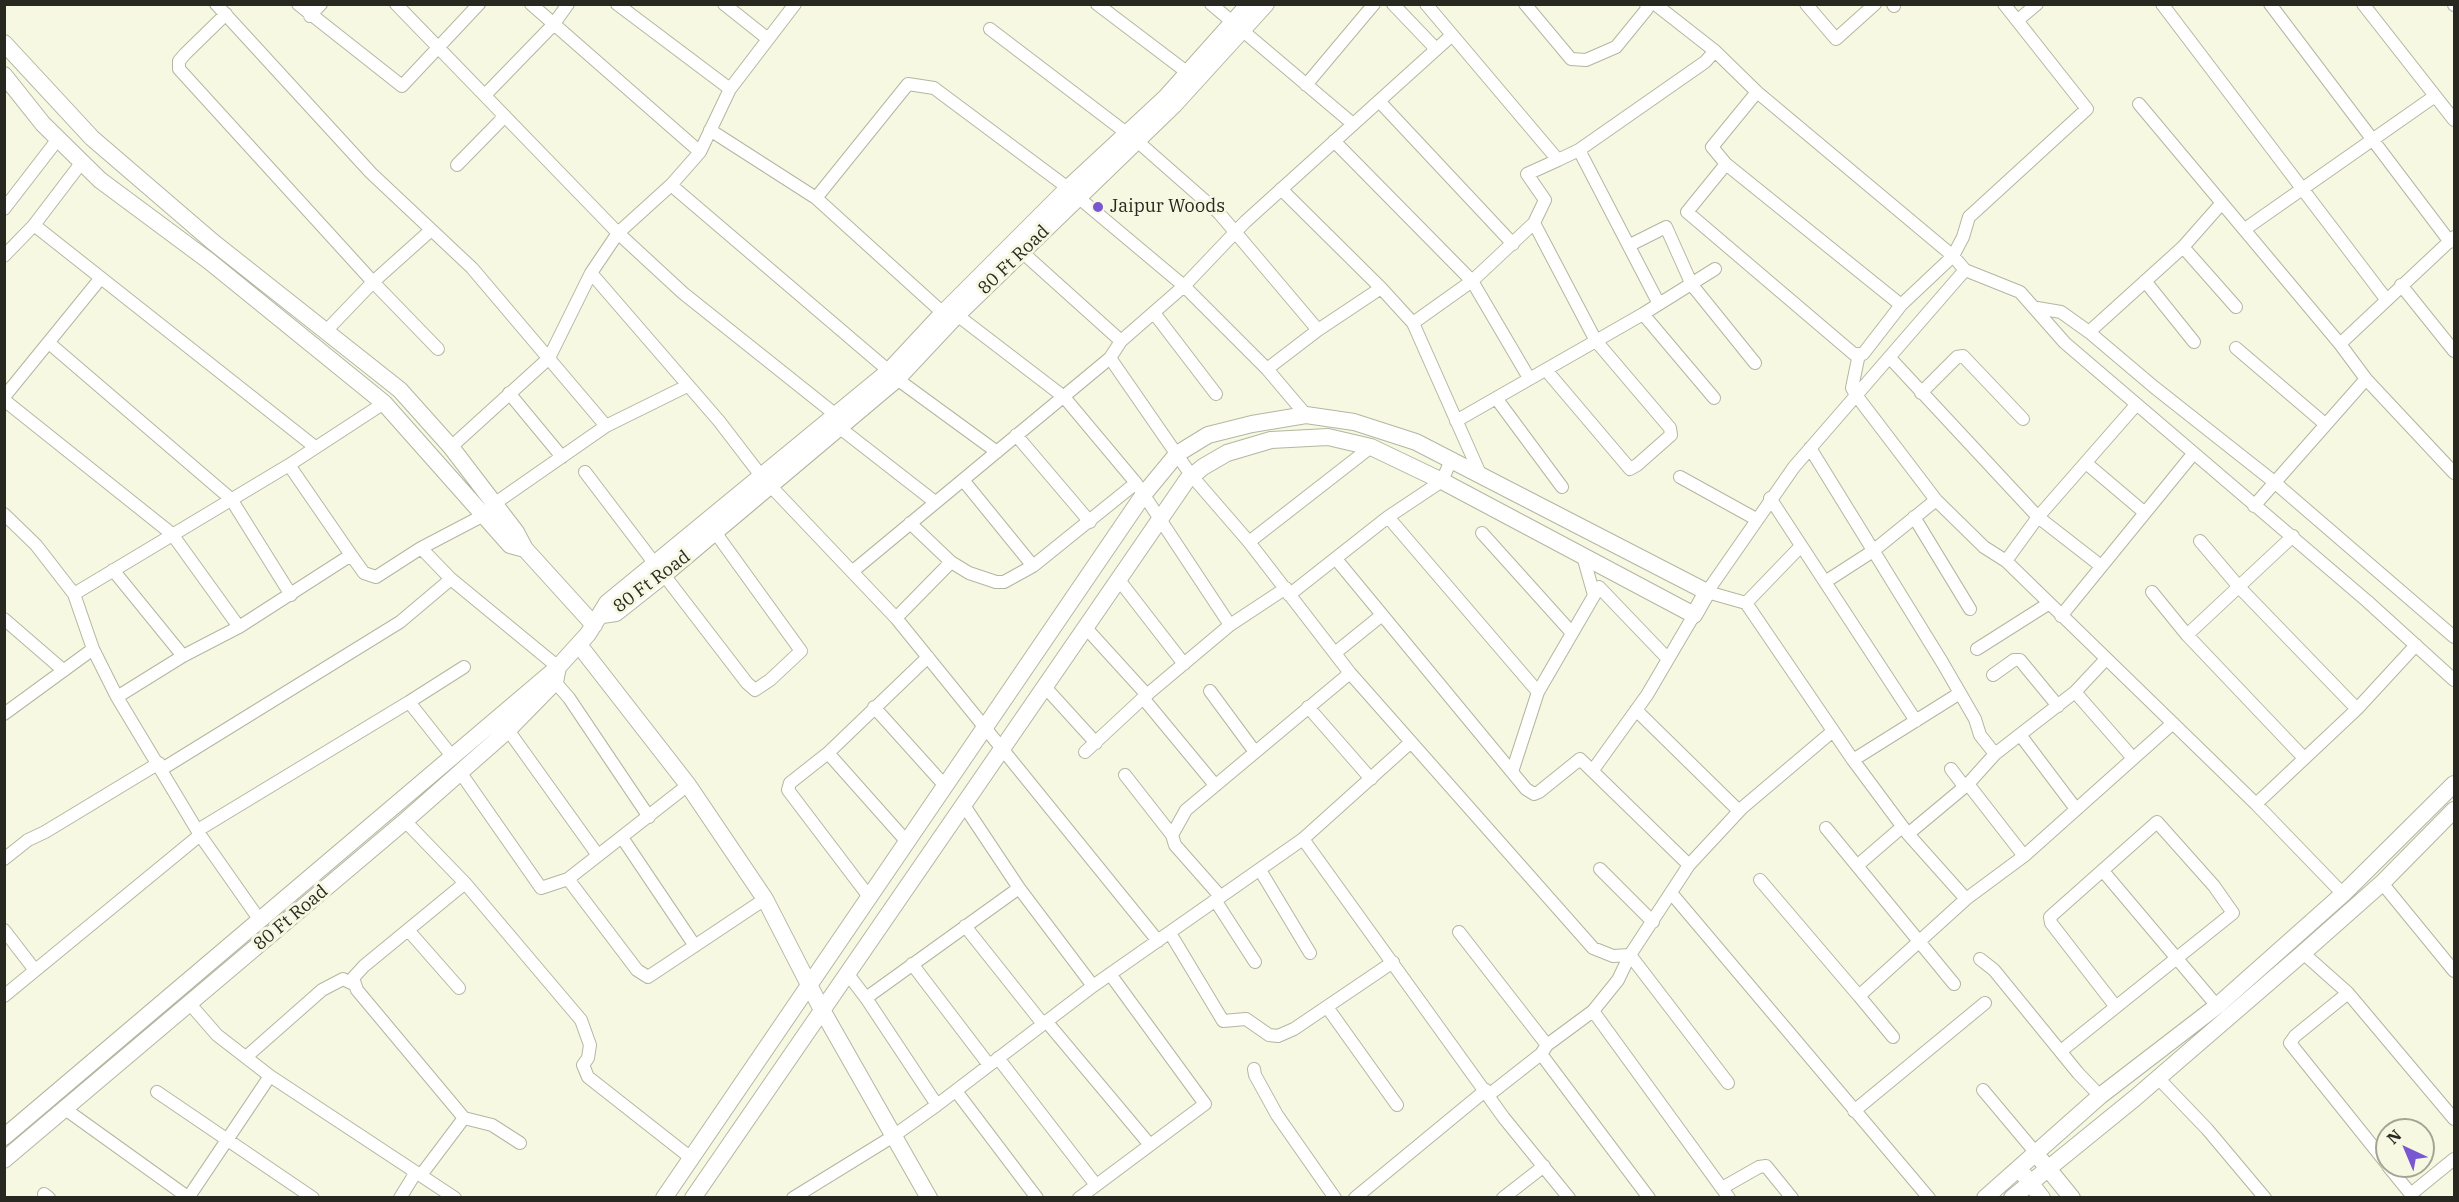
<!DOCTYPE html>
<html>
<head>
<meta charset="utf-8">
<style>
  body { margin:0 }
  #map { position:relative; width:2459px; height:1202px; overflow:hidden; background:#f6f8e2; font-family:"IBM Plex Serif",serif }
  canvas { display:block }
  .frame { position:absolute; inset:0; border:6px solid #272820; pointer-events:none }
  .north { position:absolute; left:2375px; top:1118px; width:60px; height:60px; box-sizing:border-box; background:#f6f8e2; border:2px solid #a3a594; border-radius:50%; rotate:316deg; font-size:16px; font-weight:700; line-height:24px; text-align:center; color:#272820 }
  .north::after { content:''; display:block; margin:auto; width:21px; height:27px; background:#7857d1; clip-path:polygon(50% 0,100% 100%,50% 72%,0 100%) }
</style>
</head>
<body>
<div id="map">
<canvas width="2459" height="1202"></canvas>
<div class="frame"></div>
<div class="north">N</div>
</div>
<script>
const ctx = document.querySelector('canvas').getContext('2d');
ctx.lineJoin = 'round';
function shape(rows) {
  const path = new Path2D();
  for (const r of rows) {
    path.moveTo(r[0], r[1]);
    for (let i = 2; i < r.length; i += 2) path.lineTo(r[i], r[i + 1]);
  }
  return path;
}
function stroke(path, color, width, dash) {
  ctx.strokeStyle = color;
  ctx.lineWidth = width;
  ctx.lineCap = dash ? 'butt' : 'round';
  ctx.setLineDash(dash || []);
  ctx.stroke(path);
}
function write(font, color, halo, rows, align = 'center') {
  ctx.font = font + ' "IBM Plex Serif",serif';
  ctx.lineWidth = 6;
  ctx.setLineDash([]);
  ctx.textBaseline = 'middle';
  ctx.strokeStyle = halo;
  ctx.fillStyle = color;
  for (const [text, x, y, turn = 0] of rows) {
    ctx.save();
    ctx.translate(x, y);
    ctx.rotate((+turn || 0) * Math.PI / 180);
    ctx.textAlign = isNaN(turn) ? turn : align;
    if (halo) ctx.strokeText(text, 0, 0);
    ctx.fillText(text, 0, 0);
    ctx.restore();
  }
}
const street = shape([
  [216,4,371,173,472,268,606,426],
  [298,4,402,86,479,4],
  [396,4,618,233,683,293,836,415],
  [531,4,700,152],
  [617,4,730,89],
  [724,4,768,39],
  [1097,4,1188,73],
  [1211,4,1353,124],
  [1393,4,1436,49],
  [1426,4,1558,160,1579,150,1705,62,1715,51,1757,92,1953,256,1965,270,2020,292,2065,343,2367,601,2454,680],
  [1525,4,1571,59,1586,60,1616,47,1647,9,1646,4],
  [1655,4,1715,51],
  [1806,4,1836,39,1875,4],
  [1893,4,1894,6],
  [2162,4,2386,299],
  [2270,4,2450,242],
  [2363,4,2454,120],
  [2454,4,2454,5],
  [226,14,185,54,179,61,179,69,373,282,438,349],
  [310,16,321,4],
  [2018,20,2037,4],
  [990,29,1137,141,1219,213,1318,330],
  [1306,85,1374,4],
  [1757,92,1712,147,1726,164,1687,212,1855,355,1863,354,1901,305,1953,256,1963,237,1969,217,2087,109,2004,4],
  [485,95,553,25,568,4],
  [1379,101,1513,244],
  [2139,104,2340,344,2366,379,2254,506],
  [710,130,816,198,943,313,957,315,1064,397,1136,483],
  [1334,141,1472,281,1529,378],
  [1579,150,1659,304],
  [82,162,34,225,315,447],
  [1726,164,1901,305],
  [457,165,505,116],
  [671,185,889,371],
  [1281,189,1381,288,1413,323,1481,476],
  [816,198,908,84,934,88,1068,188],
  [1079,198,1184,286,1267,369,1306,415],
  [2221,204,2183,247,2089,332,2154,387,2273,481,2454,637],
  [4,209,58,139],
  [1534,223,1596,341,1670,428,1671,435,1637,465,1630,469,1546,370],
  [2245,229,2435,96],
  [1630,245,1666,227,1692,285,1755,363],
  [2183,247,2236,307],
  [1022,252,1121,341],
  [4,256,34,225],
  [1965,270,1794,467,1707,592,1746,603,1853,760,1908,834,1966,899],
  [591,273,719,421,762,477,896,618,1158,941],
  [2145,281,2194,342],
  [2401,285,2454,351],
  [2037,308,2061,312,2089,332],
  [1154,313,1216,394],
  [1643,314,1714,398],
  [1413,323,1472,281,1534,223,1545,200,1527,174,1558,160],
  [326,331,373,282,430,231],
  [49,343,231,499,291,595],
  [2340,344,2454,237],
  [2236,348,2325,424],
  [1859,354,1852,388,1856,395,1936,500,1984,547,2006,561,2038,517,2136,405],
  [1110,358,1191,475,1249,542,1350,673,1593,948,1613,956,1630,955,1689,865,1742,808,1833,731],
  [1890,358,2038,517,2101,566],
  [1267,369,1318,330,1381,288],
  [897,379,997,452],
  [2366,379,2454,473],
  [509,393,562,457],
  [1921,393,1957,357,1963,356,2023,419],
  [4,397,100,279],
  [1496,398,1562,487],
  [4,400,172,534,239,627],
  [1456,421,1643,314,1715,269],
  [840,428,935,502],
  [1016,435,1090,522],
  [451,447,549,358,591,273,618,233,671,185,700,152,730,89,795,4],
  [1810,448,1942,662,1975,719,1980,735,1995,754],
  [2086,463,2145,513],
  [585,472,655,564],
  [1680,477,1756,519],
  [963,480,1033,566],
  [1770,498,1916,721],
  [4,514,36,545,74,594,93,649,117,697,200,835,259,919],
  [1388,517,1538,692],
  [1914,517,1970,609],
  [910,523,951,562],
  [1482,533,1572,633],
  [2200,541,2239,587,2357,709],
  [1249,542,1371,447],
  [351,555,364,573,376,577,421,548],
  [1583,556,1594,595],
  [1336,559,1526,789,1534,794,1539,792,1580,759,1689,865],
  [2006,561,2256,804,2343,894],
  [113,570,183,656],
  [853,571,1110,358,1121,341,1184,286,1245,222,1451,36],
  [664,575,747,683,755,690,770,680,801,651,715,532],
  [451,579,421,548,484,515,494,504,606,426,687,386],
  [1119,580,1184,664],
  [1825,582,1873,551,1936,500],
  [2152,592,2187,635,2304,758],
  [74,594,289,465,384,403],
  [1289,595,1388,517,1442,481,1451,460],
  [1746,603,1801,546],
  [2061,616,2193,454],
  [896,618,951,562,969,573,996,582,1004,582,1033,566,1136,483,1230,625],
  [4,619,63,670],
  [1086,628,1147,695],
  [2187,635,2293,536],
  [1977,649,2048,604],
  [1335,653,1382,615],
  [1993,675,2014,660,2020,660,2058,706],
  [555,682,569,698,649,817],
  [1045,687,1096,743],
  [1210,691,1255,752],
  [2075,692,2132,757],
  [117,697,183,656,239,627,351,555,289,465],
  [1143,698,1215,785],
  [409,702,464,667],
  [874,707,946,787],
  [1308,707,1371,779],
  [1636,710,1739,811],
  [4,714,93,649],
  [508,730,597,854],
  [2021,736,2076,809],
  [1085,752,1143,698,1230,625,1286,588],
  [828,753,908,843],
  [1853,760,1960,693],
  [162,769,400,622,451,579,558,667],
  [1951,769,1964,786],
  [1593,770,1647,695,1694,615],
  [460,772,541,888,568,879,688,785],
  [1512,772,1538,692,1599,587,1668,659],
  [1125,775,1172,835],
  [1968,784,2024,856],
  [963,804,1019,888,1093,986],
  [2256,804,2357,709,2416,645],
  [405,821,465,883,581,1020,590,1045,588,1058,583,1065,588,1077,691,1158],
  [1826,828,1954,984],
  [198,830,409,702,451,755],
  [1908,834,1968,784,1995,754,2075,692,2106,659],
  [623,839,695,946],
  [1303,839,1504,1118,1569,1198],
  [4,859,28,840,45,832,159,763],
  [1858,865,1902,827],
  [1600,869,1653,922],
  [1260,870,1310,953],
  [2103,871,2217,1006],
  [568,879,637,970,648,977,765,899],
  [1760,880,1859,996,1966,899,2024,856,2173,723],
  [2382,883,2454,971],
  [1672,894,1929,1198],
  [1220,896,1175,845,1172,835,1186,810,1350,673],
  [870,898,788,790,790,783,828,753,928,657],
  [1215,900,1255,962],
  [965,926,1043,1024],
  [4,930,34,969],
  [408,930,459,988],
  [1459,932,1547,1045],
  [1170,933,1223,1021,1246,1019,1269,1035,1278,1036,1294,1029,1393,962],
  [2303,953,2348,993,2454,1119],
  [1980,959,1994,970,2078,1073,2100,1096],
  [912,964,989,1065],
  [847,973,866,998,937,1105],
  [2348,993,2295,1036,2290,1043,2387,1164],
  [4,996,200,835],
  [1859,996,1893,1037],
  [866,998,1019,888],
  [190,1004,217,1035,270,1076,455,1198],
  [1327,1007,1397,1105],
  [1593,1011,1729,1198],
  [1046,1021,1150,1145],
  [2061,1051,2233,913,2214,886,2157,822,2050,917,2051,923,2116,1007],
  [1541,1054,1649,1198],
  [246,1057,322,990,343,979,355,985],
  [998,1058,1096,1185],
  [1254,1069,1255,1075,1277,1115,1335,1198],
  [2158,1078,2207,1129,2265,1198],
  [1983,1090,2035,1152],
  [956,1091,1037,1198],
  [157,1092,313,1198],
  [1490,1094,1541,1054,1547,1045,1593,1011,1618,980,1630,955,1728,1083],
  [65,1109,189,1198],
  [1854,1111,1985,1003],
  [464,1118,492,1125,520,1143],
  [2388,1166,2414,1198],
  [421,1175,464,1118,357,990,353,978,364,966,465,883],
  [1722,1188,1759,1167,1766,1166,1792,1198],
  [44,1194,49,1198],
  [2411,1194,2454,1159],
  [188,1198,270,1076],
  [400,1198,416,1172],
  [793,1198,892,1137,937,1105,1093,986,1303,839,1411,742],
  [1079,1198,1205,1104,1110,974],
  [1355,1198,1486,1090],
  [1503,1198,1544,1166]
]);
const secondary = shape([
  [4,43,92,138,213,242,400,390,451,447,516,532,525,549,594,625],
  [4,75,43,124,100,180,209,261,384,403,510,545,525,549],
  [602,615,616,613,664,575,897,379,957,315,1174,105,1266,4],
  [579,645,688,785,765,899,822,1010,929,1198],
  [4,1137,558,667,588,634,607,603,889,371,943,313,1068,188,1166,97,1249,4],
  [4,1160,405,821,508,730,555,682,558,667],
  [2041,1160,2072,1198],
  [2024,1175,2042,1198],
  [664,1198,1144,494,1177,454,1208,435,1252,424,1306,415,1354,422,1416,442,1707,592,1694,615,1442,481,1371,447,1328,437,1271,440,1227,453,1203,467,1187,480,693,1198],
  [1985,1198,2100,1096,2217,1006,2343,894,2454,784],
  [2012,1198,2135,1098,2303,953,2382,883,2454,810]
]);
stroke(street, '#b4b6a1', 14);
stroke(secondary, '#b4b6a1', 18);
stroke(street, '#fff', 12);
stroke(secondary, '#fff', 16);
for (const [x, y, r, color] of [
  [1098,207,6,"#7857d1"]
]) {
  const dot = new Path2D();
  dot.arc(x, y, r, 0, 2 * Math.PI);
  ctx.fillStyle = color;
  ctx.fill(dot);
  stroke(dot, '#f6f8e2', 2);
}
write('18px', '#272820', '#f6f8e2', [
  ["Jaipur Woods",1110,207]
], 'left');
write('18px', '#272820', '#f6f8e2', [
  ["80 Ft Road",1014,260,-44],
  ["80 Ft Road",652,582,-37],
  ["80 Ft Road",291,918,-40]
]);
</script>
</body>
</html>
